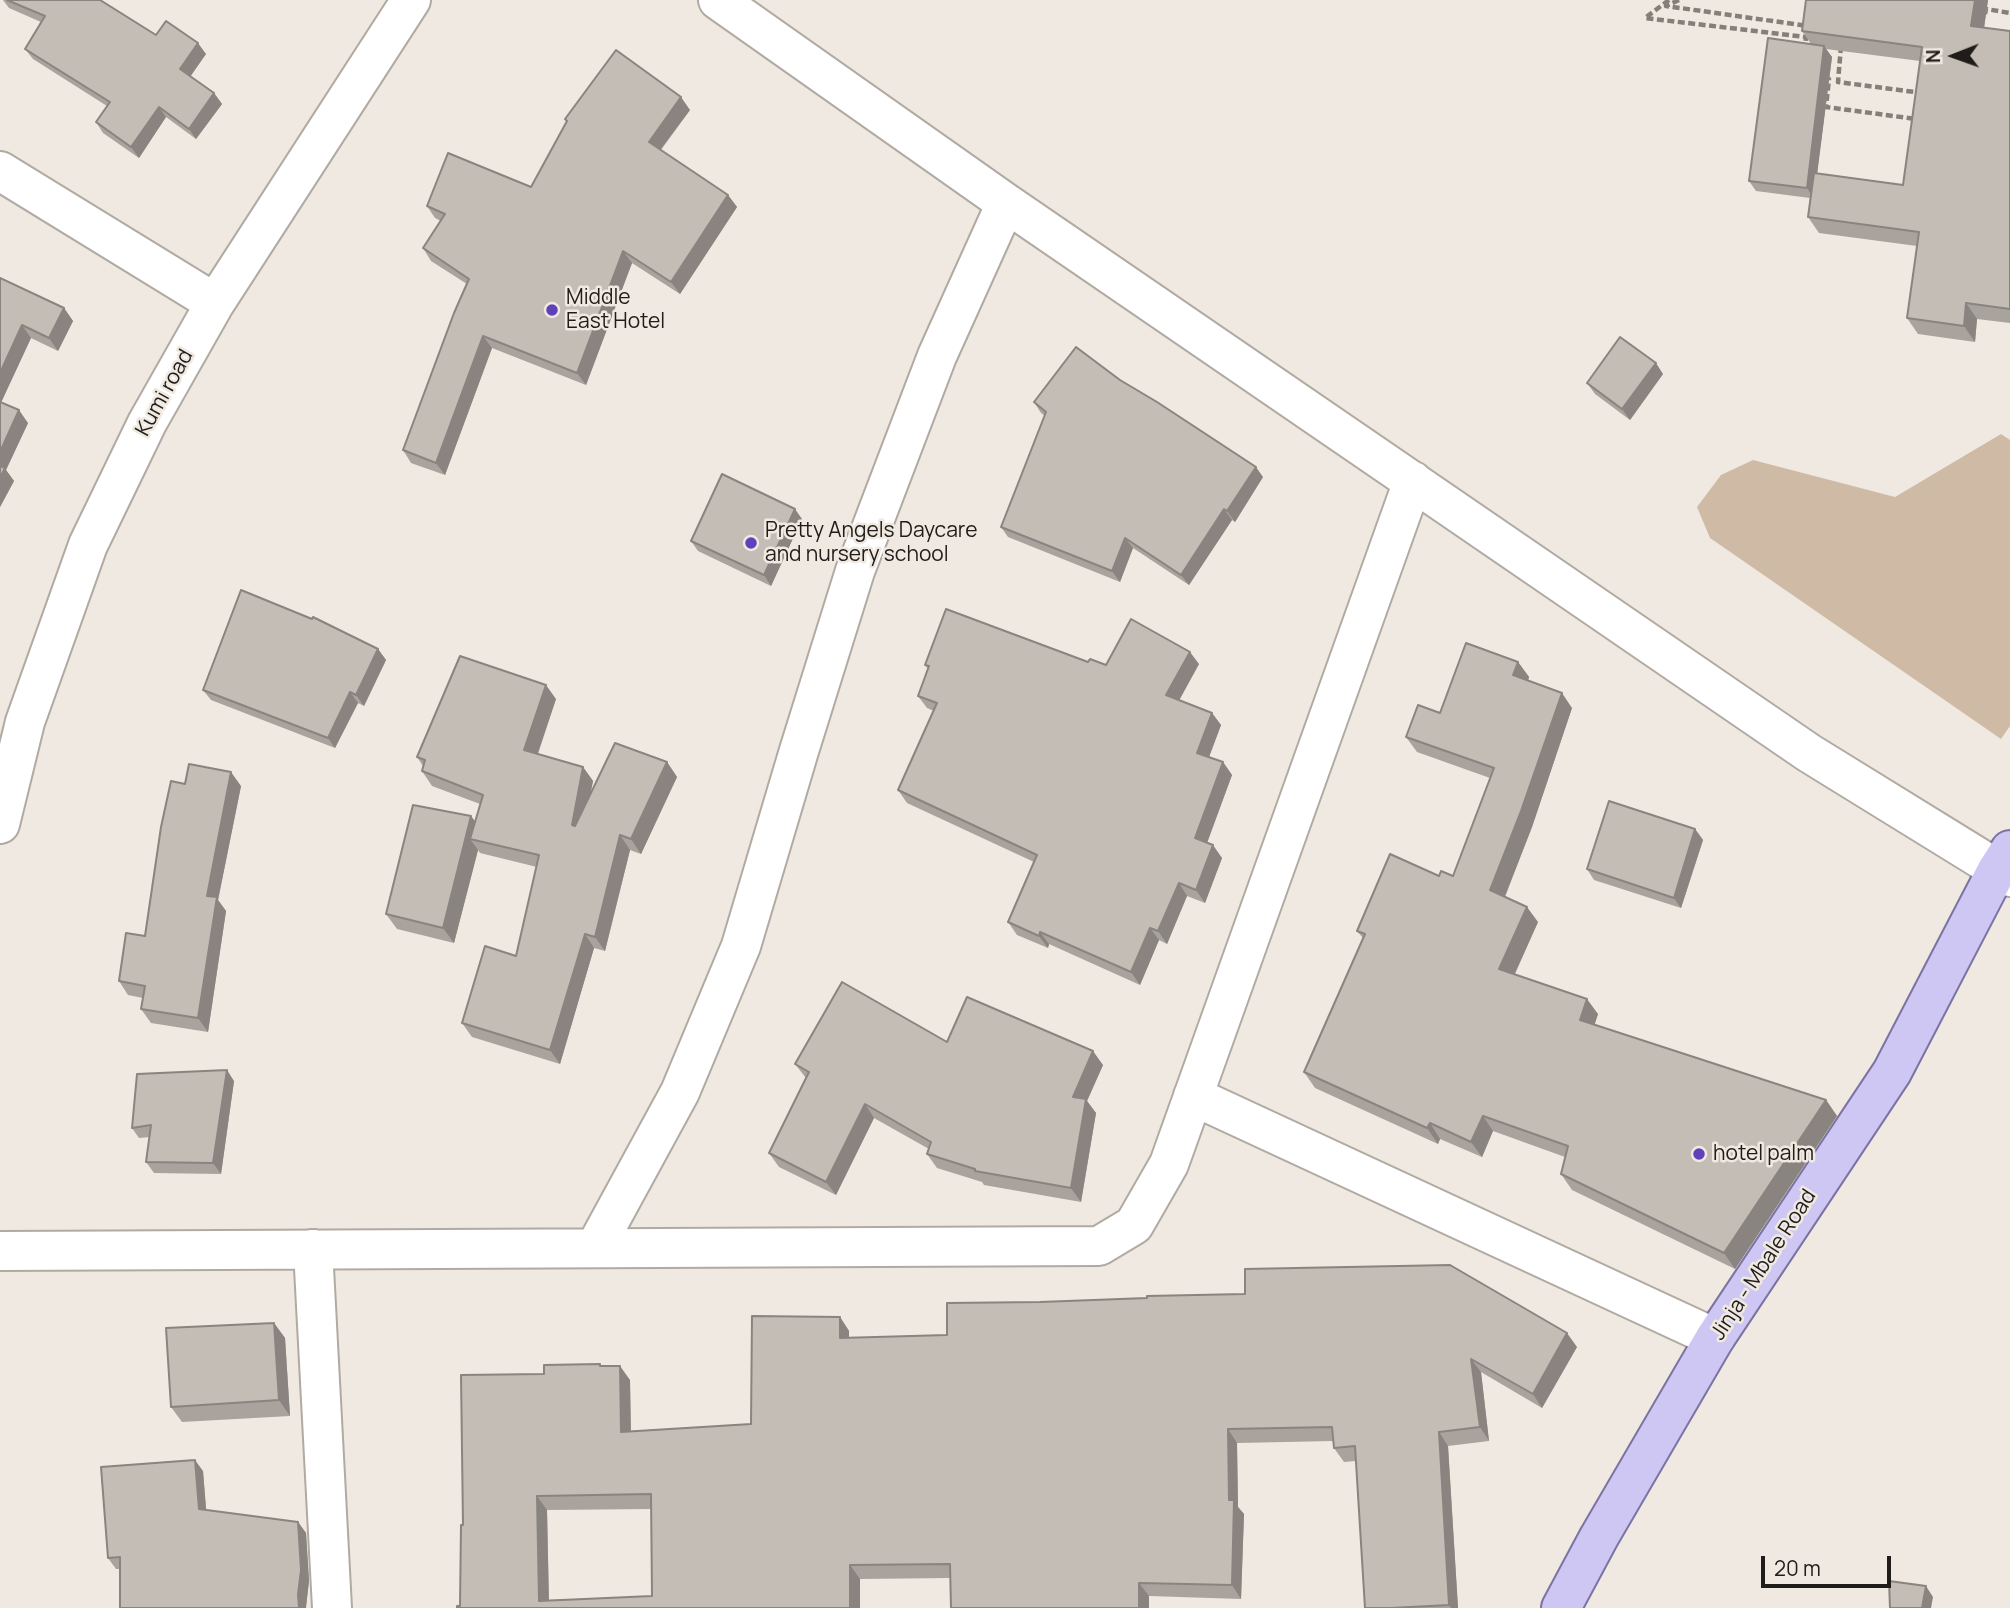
<!DOCTYPE html>
<html>
<head>
<meta charset="utf-8">
<style>
  body { margin:0 }
  #map { position:relative; width:2010px; height:1608px; overflow:hidden; background:#f0e9e1; font-family:Manrope,sans-serif }
  canvas { display:block }
  .north { position:absolute; left:1919px; top:21px; width:70px; height:70px; -webkit-text-stroke:5px #f0e9e1; paint-order:stroke; rotate:269deg; font-size:19px; font-weight:700; line-height:28px; text-align:center; color:#1f1c19 }
  .north::after { content:''; display:block; margin:auto; width:24px; height:32px; background:#1f1c19; clip-path:polygon(50% 0,100% 100%,50% 72%,0 100%) }
  .scale { position:absolute; left:1761px; top:1556px; width:130px; height:32px; box-sizing:border-box; border:4px solid #1f1c19; border-top:0; padding-left:9px; font-size:21px; line-height:24px; white-space:nowrap; color:#1f1c19; -webkit-text-stroke:5px #f0e9e1; paint-order:stroke }
</style>
</head>
<body>
<div id="map">
<canvas width="2010" height="1608"></canvas>
<div class="north">N</div>
<div class="scale">20 m</div>
</div>
<script>
const ctx = document.querySelector('canvas').getContext('2d');
ctx.lineJoin = 'round';
function paint(path, color) {
  ctx.fillStyle = color;
  ctx.fill(path, 'evenodd');
}
function shape(rows) {
  const path = new Path2D();
  for (const r of rows) {
    path.moveTo(r[0], r[1]);
    for (let i = 2; i < r.length; i += 2) path.lineTo(r[i], r[i + 1]);
  }
  return path;
}
function stroke(path, color, width, dash) {
  ctx.strokeStyle = color;
  ctx.lineWidth = width;
  ctx.lineCap = dash ? 'butt' : 'round';
  ctx.setLineDash(dash || []);
  ctx.stroke(path);
}
function write(font, color, halo, rows, align = 'center') {
  ctx.font = font + ' Manrope,sans-serif';
  ctx.lineWidth = 5;
  ctx.setLineDash([]);
  ctx.textBaseline = 'middle';
  ctx.strokeStyle = halo;
  ctx.fillStyle = color;
  for (const [text, x, y, turn = 0] of rows) {
    ctx.save();
    ctx.translate(x, y);
    ctx.rotate((+turn || 0) * Math.PI / 180);
    ctx.textAlign = isNaN(turn) ? turn : align;
    if (halo) ctx.strokeText(text, 0, 0);
    ctx.fillText(text, 0, 0);
    ctx.restore();
  }
}
paint(shape([
  [2001,434,2010,440,2010,726,2001,739,1710,538,1697,507,1721,475,1753,460,1895,497]
]), '#cfbba5');
const street = shape([
  [718,0,1006,203,1809,753,2010,877],
  [0,171,215,303],
  [0,824,25,722,88,545,147,423,215,303,411,0],
  [1193,1096,1715,1338],
  [595,1248,680,1092,741,946,798,754,855,571,937,356,1006,203],
  [313,1249,332,1608],
  [0,1251,1099,1246,1134,1225,1169,1164,1413,481]
]);
const primary = shape([
  [1561,1608,1599,1537,1715,1338,1892,1072,1997,870,2010,850]
]);
stroke(street, '#b1aaa2', 42);
stroke(primary, '#7b73a2', 42);
stroke(shape([
  [1669,0,1645,18,1806,37,1805,49],
  [1679,0,1666,6,1808,26],
  [1985,14,1986,9,2010,13],
  [1841,46,1838,82,1922,93],
  [1823,79,1829,79,1826,107,1916,119]
]), '#847f79', 4.5, [7, 3.5]);
stroke(street, '#fff', 38);
stroke(primary, '#cec7f4', 38);
paint(shape([
  [3,0,100,0,156,35,206,54,190,76,214,93,222,104,196,139,166,117,139,158,103,133,96,122,107,106,33,59,25,49,41,22,9,8],
  [1806,0,1988,0,1984,28,2010,31,2010,323,1977,319,1975,342,1918,334,1907,318,1917,246,1819,233,1808,217,1810,198,1756,191,1749,181,1811,44,1802,31],
  [1826,49,1920,61,1903,185,1817,173,1832,57],
  [690,110,661,150,728,195,737,207,680,294,632,263,586,385,492,348,445,475,411,463,403,450,467,284,431,261,423,248,441,221,435,218,427,206,531,187,567,121,565,119],
  [0,278,64,308,73,321,58,351,31,338,1,402,28,423,6,470,14,481,0,507],
  [1663,374,1630,420,1595,394,1587,383],
  [1120,380,1263,477,1235,522,1232,520,1189,585,1133,548,1120,582,1008,537,1001,527,1045,416,1041,413,1034,402],
  [802,519,771,586,698,551,691,541],
  [378,649,386,660,364,706,358,703,335,748,211,700,203,690],
  [1088,662,1106,665,1199,664,1179,700,1212,713,1221,725,1209,757,1223,762,1232,775,1207,843,1222,858,1205,903,1187,896,1167,944,1159,940,1140,985,1049,944,1048,948,1017,935,1008,922,1034,862,907,803,898,790,934,711,927,708,918,696,928,669,925,665],
  [1518,662,1529,677,1528,681,1572,708,1532,827,1505,897,1538,922,1515,974,1598,1014,1594,1025,1826,1100,1837,1116,1735,1269,1572,1190,1561,1174,1565,1157,1493,1131,1482,1157,1440,1139,1438,1144,1315,1088,1304,1072,1363,938,1357,931,1439,876,1453,876,1490,778,1417,752,1406,737],
  [556,699,538,754,583,767,593,781,590,794,667,762,677,777,641,854,630,850,605,951,594,948,560,1064,472,1037,462,1023,516,956,537,867,480,853,478,850,454,943,397,929,386,914,471,816,475,821,480,804,432,786,422,771,423,766,417,757],
  [185,784,241,786,218,900,226,911,208,1032,151,1023,141,1009,143,998,128,995,119,981,145,936],
  [1695,829,1703,840,1681,908,1594,880,1587,869],
  [947,1042,1103,1065,1087,1101,1096,1113,1081,1202,984,1185,982,1182,937,1168,927,1154,929,1149,874,1118,836,1195,779,1167,769,1153,806,1078,795,1064],
  [234,1081,221,1174,154,1173,146,1162,150,1137,139,1138,132,1128],
  [840,1317,849,1331,849,1338,1577,1347,1542,1408,1481,1372,1489,1441,1448,1446,1458,1608,1365,1608,1356,1461,1344,1462,1334,1448,1333,1441,1237,1443,1238,1507,1244,1514,1241,1599,1149,1596,950,1578,860,1579,860,1608,460,1606,463,1525,544,1374,601,1366,630,1380,631,1431,751,1424],
  [651,1509,652,1596,549,1600,547,1510],
  [274,1323,285,1338,290,1416,182,1422,171,1407],
  [203,1471,206,1510,298,1522,306,1533,309,1581,306,1605,120,1569,116,1569,108,1558]
]), '#a9a39d');
paint(shape([
  [1975,0,1988,0,1982,42,1971,26],
  [198,43,206,54,188,80,180,69],
  [1824,46,1832,57,1814,199,1807,188],
  [214,93,222,104,196,139,189,129],
  [681,97,690,110,657,154,649,142],
  [159,107,166,117,139,158,131,147],
  [728,195,737,207,680,294,671,282],
  [623,251,632,263,586,385,577,373],
  [1966,303,1977,319,1975,342,1964,326],
  [64,308,73,321,58,351,49,338],
  [22,325,31,338,0,405,0,373],
  [483,336,492,348,445,475,436,463],
  [1656,363,1663,374,1630,420,1622,409],
  [19,410,28,423,6,470,14,481,0,507,0,452],
  [1256,467,1263,477,1235,522,1227,511],
  [795,509,802,519,771,586,764,575],
  [1224,509,1232,520,1189,585,1181,575],
  [1125,538,1133,548,1120,582,1112,571],
  [378,649,386,660,364,706,356,695],
  [1190,652,1199,664,1175,708,1166,695],
  [1518,662,1529,677,1524,691,1513,675],
  [546,685,556,699,534,764,524,750],
  [350,692,358,703,335,748,328,738],
  [1562,693,1572,708,1532,827,1501,906,1490,890],
  [1212,713,1221,725,1206,765,1197,753],
  [667,762,677,777,641,854,631,839],
  [1223,762,1232,775,1204,851,1195,838],
  [583,767,593,781,582,839,572,825],
  [231,772,241,786,218,900,226,911,208,1032,198,1018,207,896],
  [471,816,482,832,470,839,478,850,454,943,443,928],
  [1695,829,1703,840,1681,908,1674,898],
  [620,835,630,850,605,951,595,937],
  [1213,845,1222,858,1205,903,1196,890],
  [1179,883,1187,896,1167,944,1158,931],
  [1527,907,1538,922,1510,984,1499,969],
  [1150,928,1159,940,1140,985,1131,972],
  [1040,932,1049,944,1048,948,1039,936],
  [585,934,594,948,560,1064,550,1050],
  [1587,999,1598,1014,1591,1036,1580,1020],
  [1093,1051,1103,1065,1087,1101,1096,1113,1081,1202,1071,1188,1073,1097],
  [227,1070,234,1081,221,1174,213,1163],
  [1826,1100,1837,1116,1735,1269,1724,1253],
  [865,1104,874,1118,836,1195,826,1182],
  [1483,1116,1493,1131,1482,1157,1471,1142],
  [1430,1123,1440,1139,1438,1144,1427,1128],
  [840,1317,849,1331,849,1352,840,1338],
  [274,1323,285,1338,290,1416,279,1400],
  [1567,1333,1577,1347,1542,1408,1533,1394],
  [1471,1359,1481,1372,1489,1441,1480,1427],
  [620,1366,630,1380,631,1446,621,1432],
  [1228,1429,1237,1443,1238,1507,1244,1514,1241,1599,1232,1585],
  [1439,1432,1448,1446,1458,1608,1451,1608,1449,1605],
  [195,1460,203,1471,207,1520,199,1509],
  [537,1496,547,1510,549,1608,539,1601],
  [298,1522,306,1533,309,1581,306,1608,299,1608,298,1594],
  [850,1565,860,1579,860,1608,850,1608],
  [1139,1583,1149,1596,1149,1608,1139,1608],
  [1926,1586,1933,1597,1931,1608,1922,1608]
]), '#89847f');
const building = shape([
  [7,0,100,0,156,35,166,21,198,43,180,69,214,93,189,129,159,107,131,147,96,122,110,102,25,49,45,16,7,0],
  [1806,0,1975,0,1971,26,2010,31,2010,309,1966,303,1964,326,1907,318,1919,232,1808,217,1814,173,1903,185,1922,47,1802,31,1806,0],
  [1768,38,1824,46,1807,188,1749,181,1768,38],
  [616,50,681,97,649,142,728,195,671,282,623,251,577,373,483,336,436,463,403,450,454,313,469,279,423,248,445,214,427,206,448,153,531,187,567,121,565,119,616,50],
  [0,278,64,308,49,338,22,325,0,373,0,278],
  [1620,337,1656,363,1622,409,1587,383,1620,337],
  [1076,347,1120,380,1157,402,1256,467,1227,511,1224,509,1181,575,1125,538,1112,571,1001,527,1046,412,1034,402,1076,347],
  [0,402,19,410,0,452,0,402],
  [0,466,5,468,0,478,0,466],
  [722,474,795,509,764,575,691,541,722,474],
  [241,590,312,619,313,617,378,649,356,695,350,692,328,738,203,690,241,590],
  [946,609,1088,662,1090,659,1106,665,1131,619,1190,652,1166,695,1212,713,1197,753,1223,762,1195,838,1213,845,1196,890,1179,883,1158,931,1150,928,1131,972,1040,932,1039,936,1008,922,1037,855,898,790,937,703,918,696,929,666,925,665,946,609],
  [1466,643,1518,662,1513,675,1562,693,1521,811,1490,890,1527,907,1499,969,1587,999,1580,1020,1826,1100,1724,1253,1561,1174,1568,1146,1483,1116,1471,1142,1430,1123,1427,1128,1304,1072,1365,934,1357,931,1390,854,1439,876,1441,871,1453,876,1494,768,1406,737,1418,705,1440,713,1466,643],
  [460,656,546,685,524,750,583,767,572,825,575,826,615,743,667,762,631,839,620,835,595,937,585,934,550,1050,462,1023,485,946,516,956,539,855,470,839,483,795,422,771,425,760,417,757,460,656],
  [189,764,231,772,207,896,217,897,198,1018,141,1009,145,986,119,981,126,933,145,936,161,827,171,781,185,784,189,764],
  [1609,801,1695,829,1674,898,1587,869,1609,801],
  [413,805,471,816,443,928,386,914,413,805],
  [842,982,947,1042,967,997,1093,1051,1073,1097,1086,1099,1071,1188,975,1171,975,1169,927,1154,931,1142,865,1104,826,1182,769,1153,809,1072,795,1064,842,982],
  [227,1070,213,1163,146,1162,151,1125,132,1128,137,1074,227,1070],
  [1450,1265,1567,1333,1533,1394,1471,1359,1480,1427,1439,1432,1449,1605,1391,1608,1365,1608,1355,1446,1334,1448,1332,1427,1228,1429,1229,1500,1234,1500,1232,1585,1139,1583,1139,1608,951,1608,950,1564,850,1565,850,1608,457,1608,457,1606,460,1606,461,1525,463,1525,461,1375,544,1374,544,1365,600,1364,600,1366,620,1366,621,1432,751,1424,752,1316,840,1317,840,1338,947,1335,947,1303,1040,1302,1147,1298,1147,1296,1245,1294,1245,1269,1450,1265],
  [651,1494,652,1596,539,1601,537,1496,651,1494],
  [274,1323,279,1400,171,1407,166,1328,274,1323],
  [195,1460,199,1509,298,1522,301,1570,298,1594,299,1608,120,1608,120,1557,108,1558,101,1467,195,1460],
  [1889,1581,1926,1586,1922,1608,1890,1608,1889,1581]
]);
paint(building, '#c4bdb6');
stroke(building, '#89847f', 2);
for (const [x, y, r, color] of [
  [552,310,7,"#6141b9"],
  [751,543,7,"#6141b9"],
  [1699,1154,7,"#6141b9"]
]) {
  const dot = new Path2D();
  dot.arc(x, y, r, 0, 2 * Math.PI);
  ctx.fillStyle = color;
  ctx.fill(dot);
  stroke(dot, '#f0e9e1', 2.5);
}
write('21px', '#1f1c19', '#f0e9e1', [
  ["Middle",566,298],
  ["East Hotel",566,322],
  ["Pretty Angels Daycare",765,531],
  ["and nursery school",765,555],
  ["hotel palm",1713,1154]
], 'left');
write('21px', '#1f1c19', '#f0e9e1', [
  ["Kumi road",165,393,-61],
  ["Jinja - Mbale Road",1764,1265,-57]
]);
</script>
</body>
</html>
